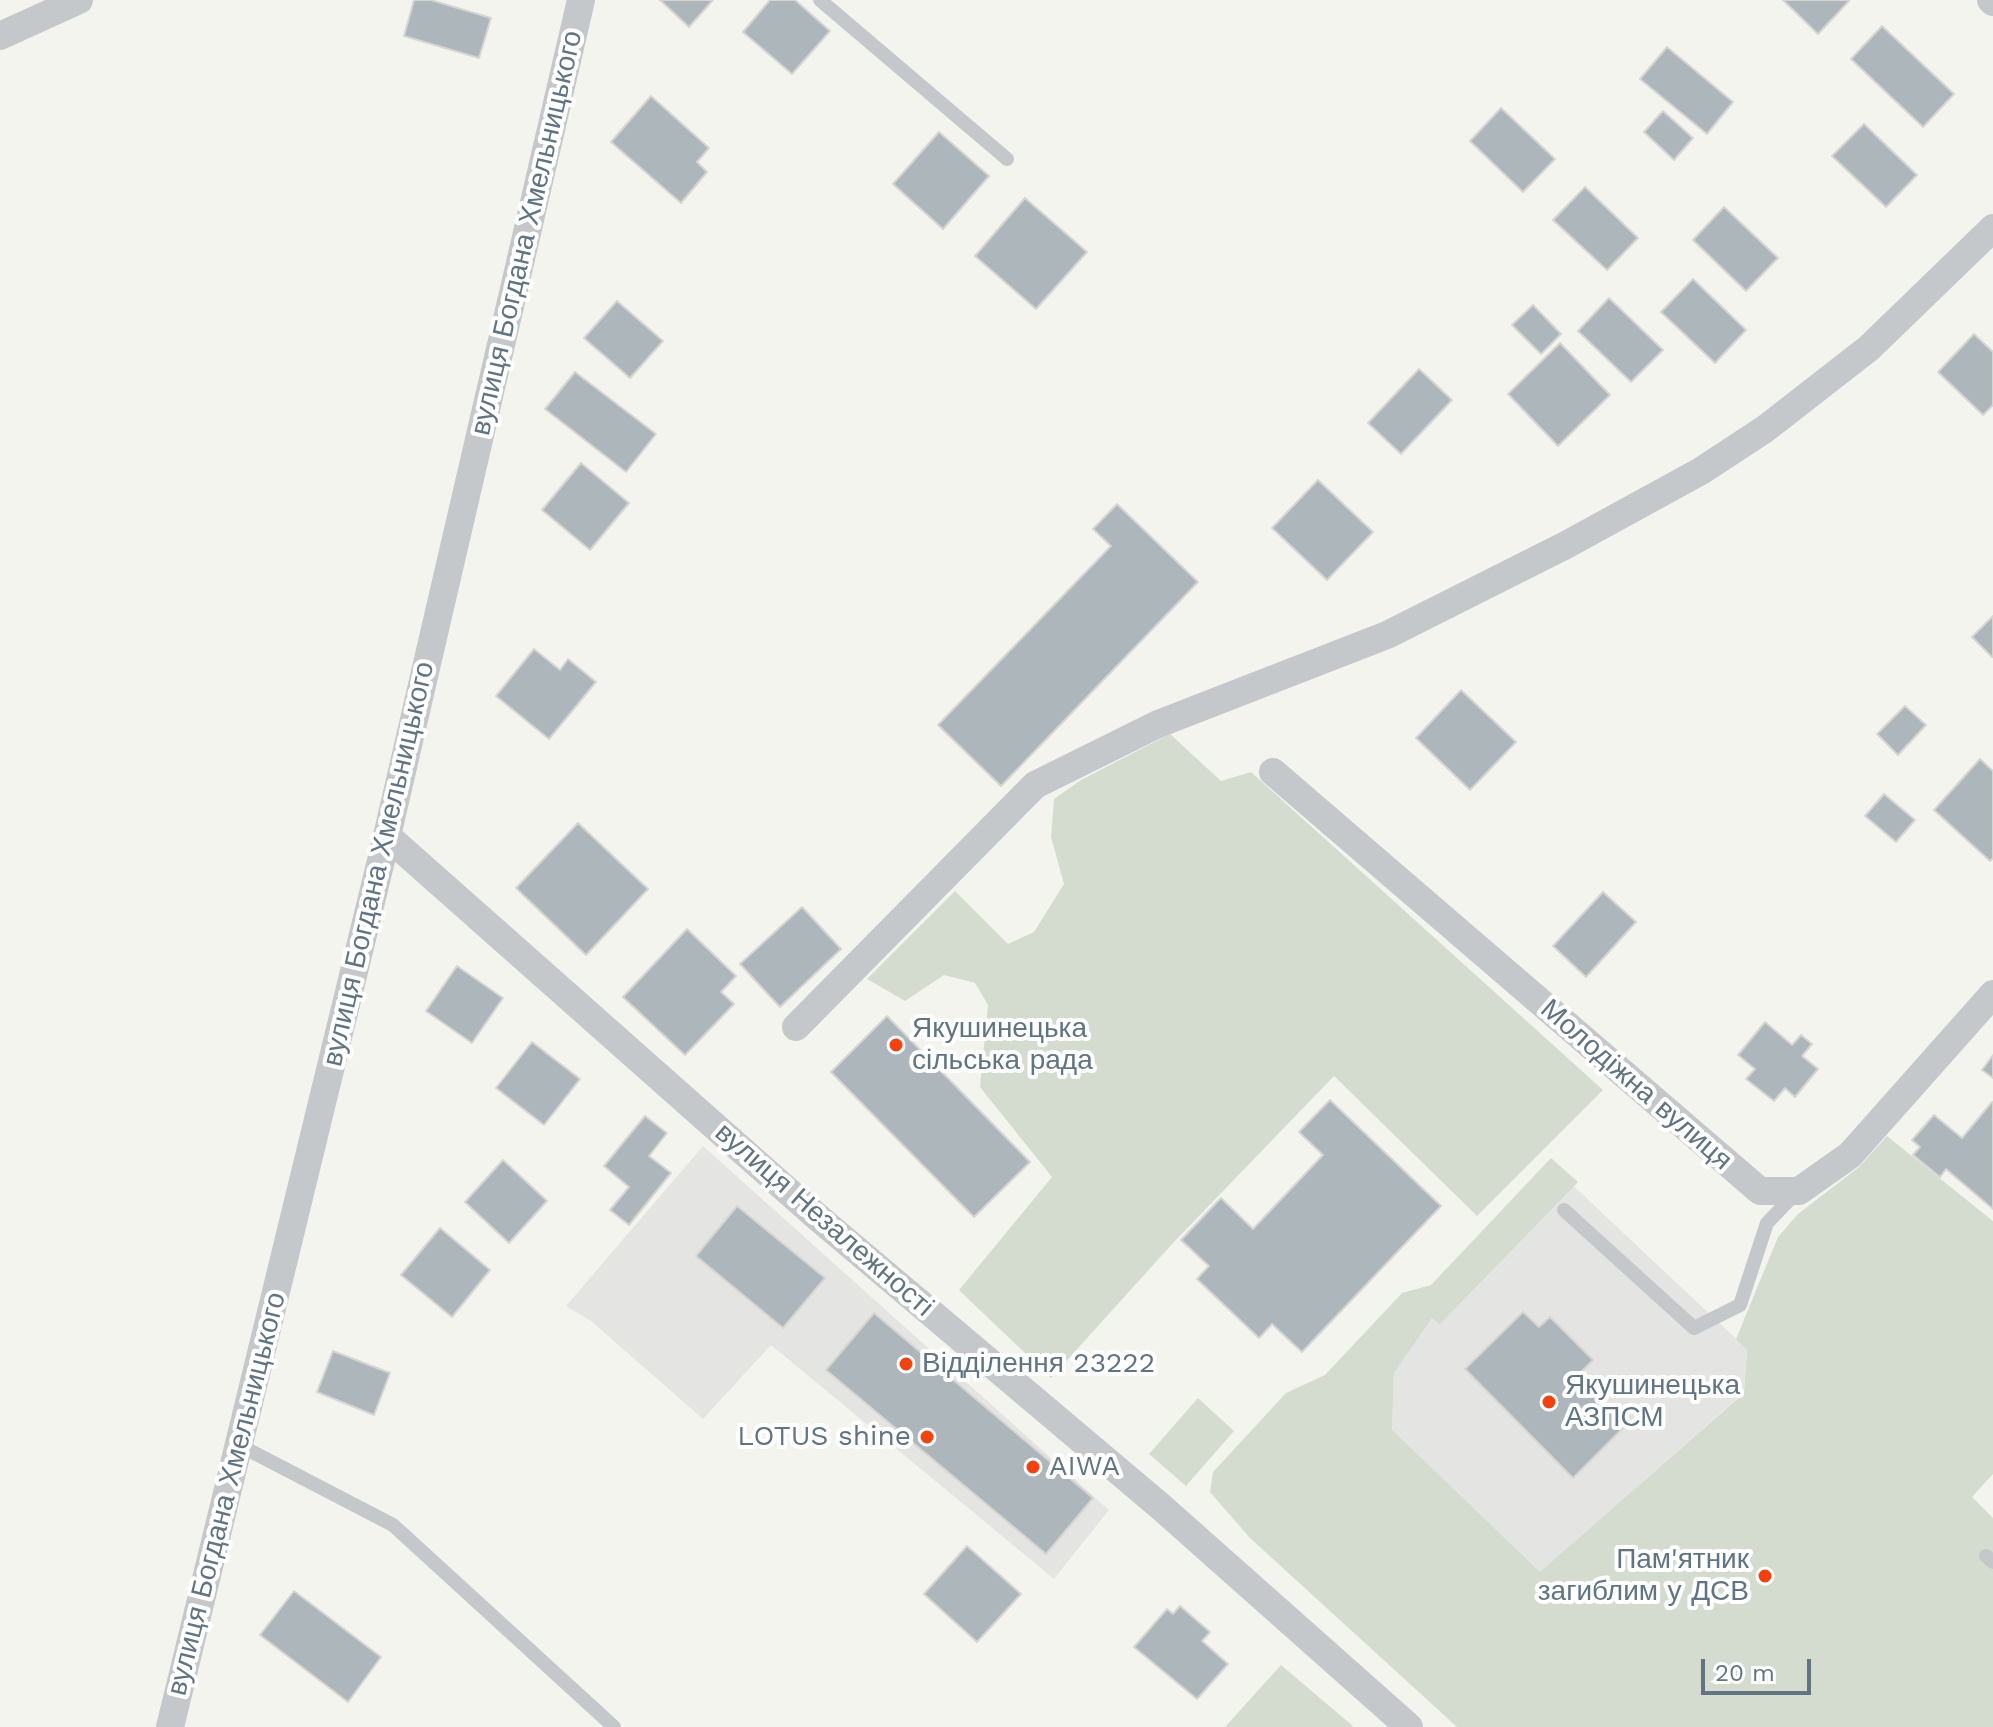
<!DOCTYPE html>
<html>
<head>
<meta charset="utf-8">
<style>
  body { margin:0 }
  #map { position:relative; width:1993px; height:1727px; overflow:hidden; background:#f4f4ef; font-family:"Work Sans",sans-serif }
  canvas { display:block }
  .scale { position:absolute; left:1701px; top:1659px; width:110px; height:36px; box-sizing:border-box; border:4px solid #607483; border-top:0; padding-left:10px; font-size:24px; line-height:28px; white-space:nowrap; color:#607483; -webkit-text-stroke:6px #fff; paint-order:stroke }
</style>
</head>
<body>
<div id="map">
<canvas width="1993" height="1727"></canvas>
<div class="scale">20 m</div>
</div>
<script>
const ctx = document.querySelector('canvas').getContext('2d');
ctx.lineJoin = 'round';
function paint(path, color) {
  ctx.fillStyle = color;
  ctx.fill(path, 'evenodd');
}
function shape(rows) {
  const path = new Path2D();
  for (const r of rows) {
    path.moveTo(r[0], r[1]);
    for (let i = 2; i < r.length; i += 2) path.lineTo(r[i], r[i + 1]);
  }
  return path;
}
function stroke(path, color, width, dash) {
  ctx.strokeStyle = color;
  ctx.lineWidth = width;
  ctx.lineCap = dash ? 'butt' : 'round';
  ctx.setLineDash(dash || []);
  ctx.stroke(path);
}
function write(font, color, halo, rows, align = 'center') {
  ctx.font = font + ' "Work Sans",sans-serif';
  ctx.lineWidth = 8;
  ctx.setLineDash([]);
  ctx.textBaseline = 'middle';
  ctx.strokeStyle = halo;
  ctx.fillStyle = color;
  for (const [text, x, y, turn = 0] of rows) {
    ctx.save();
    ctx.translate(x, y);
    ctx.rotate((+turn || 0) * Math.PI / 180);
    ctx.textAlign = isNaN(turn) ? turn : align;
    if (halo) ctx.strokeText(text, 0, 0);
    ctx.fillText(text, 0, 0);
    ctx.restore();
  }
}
paint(shape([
  [703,1146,1109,1510,1054,1579,771,1345,703,1419,591,1321,566,1306],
  [1566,1179,1747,1349,1744,1392,1540,1573,1392,1431,1394,1373,1432,1317]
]), '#e4e5e3');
paint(shape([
  [1170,734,1221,781,1251,772,1603,1090,1477,1216,1334,1076,1173,1243,1051,1378,959,1290,1052,1177,980,1087,988,1005,975,983,944,975,905,1001,867,979,955,891,1008,944,1034,932,1064,884,1051,837,1054,799,1081,780],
  [1887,1136,1993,1221,1993,1474,1972,1497,1993,1518,1993,1727,1457,1727,1250,1538,1210,1492,1213,1472,1286,1393,1325,1375,1402,1293,1431,1285,1551,1158,1578,1182,1440,1324,1432,1318,1394,1373,1392,1430,1540,1572,1744,1393,1747,1350,1736,1339,1778,1237,1798,1214,1859,1167],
  [1198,1398,1234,1431,1186,1486,1149,1454],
  [1281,1665,1354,1727,1225,1727]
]), '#d4dccf');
const building = shape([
  [414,0,431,0,491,18,479,58,404,36,414,0],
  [660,0,713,0,689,27,660,0],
  [770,0,795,0,830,31,792,74,743,32,770,0],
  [1783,0,1848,0,1849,1,1818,34,1783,0],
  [1882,26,1954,94,1923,127,1851,59,1882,26],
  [1667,47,1733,102,1707,134,1640,79,1667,47],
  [651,96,709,148,697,162,707,172,681,203,611,142,651,96],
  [1501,108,1555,159,1523,192,1470,141,1501,108],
  [1663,111,1693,138,1674,160,1644,132,1663,111],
  [1864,124,1917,175,1886,207,1832,156,1864,124],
  [939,132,989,176,943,229,893,184,939,132],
  [1585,187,1638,238,1607,270,1553,220,1585,187],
  [1025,198,1087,252,1036,309,975,256,1025,198],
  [1724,207,1778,258,1746,291,1693,240,1724,207],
  [1693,279,1746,330,1715,363,1661,312,1693,279],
  [1609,298,1663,350,1631,382,1578,331,1609,298],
  [617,301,663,341,630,378,584,338,617,301],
  [1533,305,1561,334,1541,354,1512,325,1533,305],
  [1974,334,1993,352,1993,405,1983,415,1938,372,1974,334],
  [1560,343,1610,395,1558,446,1508,394,1560,343],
  [1419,369,1452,400,1401,454,1368,423,1419,369],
  [575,372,656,434,626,472,545,409,575,372],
  [581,463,629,503,590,550,542,510,581,463],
  [1318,480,1373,532,1327,580,1272,528,1318,480],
  [1117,504,1198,582,1001,786,938,725,1111,546,1093,529,1117,504],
  [1993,616,1993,657,1992,657,1972,637,1993,616],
  [534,649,560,670,568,659,596,682,549,739,496,696,534,649],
  [1461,690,1516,742,1470,790,1416,738,1461,690],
  [1905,706,1926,725,1898,755,1877,734,1905,706],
  [1980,759,1993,771,1993,858,1990,861,1934,810,1980,759],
  [1884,794,1915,820,1896,842,1865,816,1884,794],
  [578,823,648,889,586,955,516,888,578,823],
  [1603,892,1636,922,1586,977,1553,946,1603,892],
  [802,907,841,949,780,1007,740,964,802,907],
  [687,929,736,976,721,992,734,1004,685,1055,623,997,687,929],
  [457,966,503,998,472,1043,426,1011,457,966],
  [887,1016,1030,1162,974,1217,831,1072,887,1016],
  [1765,1022,1792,1045,1801,1035,1812,1044,1802,1056,1818,1069,1795,1097,1785,1088,1774,1101,1746,1079,1755,1069,1738,1055,1765,1022],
  [532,1042,580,1079,544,1125,496,1088,532,1042],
  [1993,1055,1993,1078,1982,1070,1993,1055],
  [1330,1100,1441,1206,1302,1352,1272,1324,1259,1338,1197,1279,1209,1266,1181,1240,1221,1198,1253,1229,1323,1155,1299,1132,1330,1100],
  [1992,1102,1993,1103,1993,1209,1946,1169,1940,1177,1913,1155,1920,1147,1912,1140,1934,1115,1962,1138,1992,1102],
  [645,1116,667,1133,649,1156,671,1173,629,1225,610,1210,629,1187,604,1166,645,1116],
  [503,1160,547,1201,509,1243,465,1202,503,1160],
  [737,1206,825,1278,783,1328,696,1256,737,1206],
  [440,1228,490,1270,452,1317,401,1275,440,1228],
  [1523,1312,1539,1327,1550,1317,1593,1360,1576,1377,1625,1426,1573,1478,1465,1369,1523,1312],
  [874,1313,1093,1498,1046,1554,826,1370,874,1313],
  [333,1351,390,1373,374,1415,317,1392,333,1351],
  [967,1546,1021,1594,977,1642,924,1594,967,1546],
  [294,1591,381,1657,348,1702,260,1635,294,1591],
  [1180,1606,1210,1632,1202,1641,1228,1664,1197,1699,1134,1647,1167,1609,1173,1614,1180,1606]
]);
paint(building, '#adb6ba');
stroke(building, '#d5d5d2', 2);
stroke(shape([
  [820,0,1007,159],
  [1564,1210,1694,1328,1740,1305,1767,1223,1798,1191],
  [239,1445,393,1525,614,1727],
  [1986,1556,1993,1562]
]), '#c5c8cb', 14);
stroke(shape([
  [1991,0,1993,2],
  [0,36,79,0],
  [1273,772,1760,1191,1799,1191,1850,1155,1993,994],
  [387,836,815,1215,1160,1506,1409,1727],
  [796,1027,1035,785,1158,724,1387,635,1566,545,1701,471,1765,429,1869,348,1993,228],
  [170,1727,387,836,581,0]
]), '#c5c8cb', 28);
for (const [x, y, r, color] of [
  [896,1045,8,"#f5410e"],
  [906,1364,8,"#f5410e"],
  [1549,1402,8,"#f5410e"],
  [927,1437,8,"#f5410e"],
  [1033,1467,8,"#f5410e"],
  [1765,1576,8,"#f5410e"]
]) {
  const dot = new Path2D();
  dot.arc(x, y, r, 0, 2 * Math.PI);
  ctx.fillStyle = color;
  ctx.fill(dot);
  stroke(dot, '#fff', 3);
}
write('28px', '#607483', '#fff', [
  ["вулиця Богдана Хмельницького",527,233,-77],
  ["вулиця Богдана Хмельницького",379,864,-77],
  ["Молодіжна вулиця",1636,1085,41],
  ["вулиця Незалежності",824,1220,41],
  ["вулиця Богдана Хмельницького",227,1494,-76]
]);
write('28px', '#607483', '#fff', [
  ["Якушинецька",912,1029],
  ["сільська рада",912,1061],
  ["Відділення 23222",922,1364],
  ["Якушинецька",1565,1386],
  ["АЗПСМ",1565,1418],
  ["LOTUS shine",911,1437,"right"],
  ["AIWA",1049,1467],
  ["Пам'ятник",1749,1560,"right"],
  ["загиблим у ДСВ",1749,1592,"right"]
], 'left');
</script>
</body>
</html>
